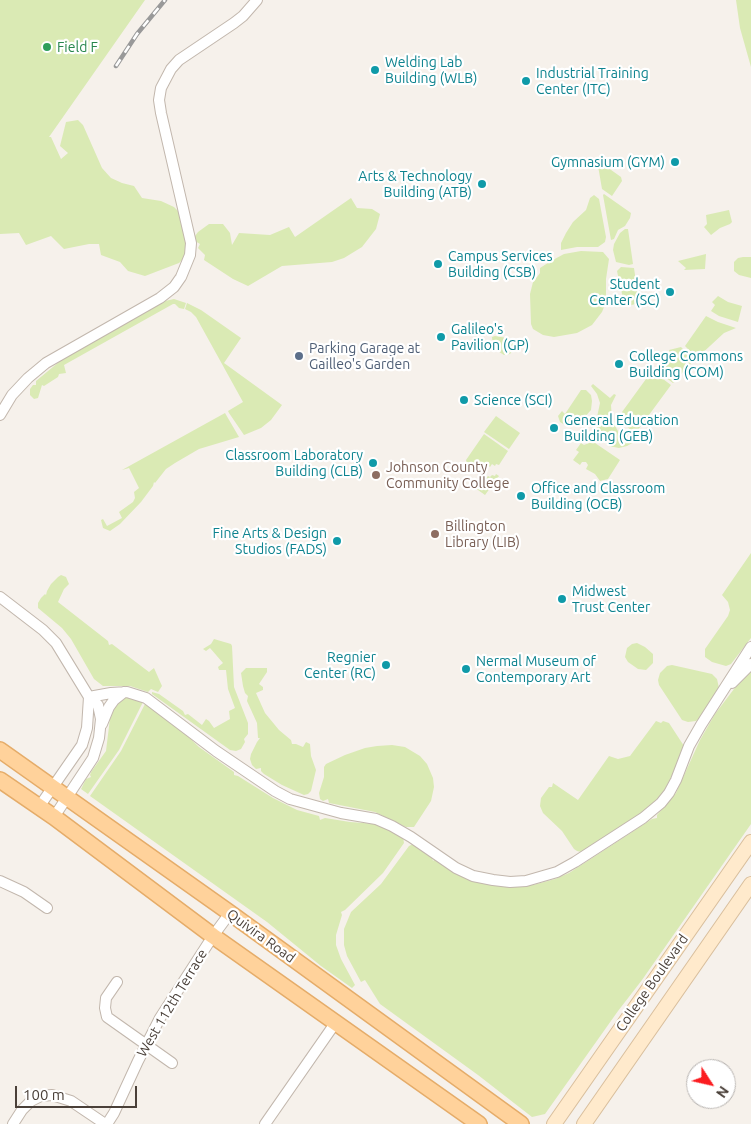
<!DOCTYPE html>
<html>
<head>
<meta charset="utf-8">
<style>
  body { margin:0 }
  #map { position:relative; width:751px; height:1124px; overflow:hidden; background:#f6f1eb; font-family:Ubuntu,sans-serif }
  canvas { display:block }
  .north { position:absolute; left:686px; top:1059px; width:50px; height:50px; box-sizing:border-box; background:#fff; border:1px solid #b7b3b0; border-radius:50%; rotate:125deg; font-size:14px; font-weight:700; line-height:20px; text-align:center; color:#4a4039 }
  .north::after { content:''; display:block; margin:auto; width:18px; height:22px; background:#fb1c20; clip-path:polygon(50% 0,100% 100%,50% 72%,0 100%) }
  .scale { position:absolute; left:15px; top:1086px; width:122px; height:22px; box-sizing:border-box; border:2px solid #4a4039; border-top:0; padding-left:6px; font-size:15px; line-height:18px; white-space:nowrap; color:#4a4039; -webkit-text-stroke:4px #fff; paint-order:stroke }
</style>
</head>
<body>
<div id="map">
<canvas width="751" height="1124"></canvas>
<div class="north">N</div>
<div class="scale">100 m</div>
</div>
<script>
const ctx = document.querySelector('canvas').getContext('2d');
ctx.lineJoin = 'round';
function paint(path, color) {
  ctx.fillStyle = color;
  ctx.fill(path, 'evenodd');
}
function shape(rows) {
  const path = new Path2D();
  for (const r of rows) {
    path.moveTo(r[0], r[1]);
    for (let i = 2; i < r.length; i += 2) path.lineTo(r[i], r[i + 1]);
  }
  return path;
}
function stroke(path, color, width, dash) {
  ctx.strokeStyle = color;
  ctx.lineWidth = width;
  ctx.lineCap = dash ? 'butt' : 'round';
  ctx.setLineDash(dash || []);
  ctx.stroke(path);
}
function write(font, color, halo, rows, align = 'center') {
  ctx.font = font + ' Ubuntu,sans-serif';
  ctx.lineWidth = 4.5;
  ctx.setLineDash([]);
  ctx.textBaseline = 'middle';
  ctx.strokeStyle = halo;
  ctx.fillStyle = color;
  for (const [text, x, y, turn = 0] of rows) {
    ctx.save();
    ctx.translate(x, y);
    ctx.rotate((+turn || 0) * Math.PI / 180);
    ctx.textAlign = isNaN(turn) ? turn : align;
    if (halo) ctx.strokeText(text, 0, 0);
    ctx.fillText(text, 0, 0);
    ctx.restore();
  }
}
paint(shape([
  [0,0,145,0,49,137,51,137,61,159,68,153,60,146,66,122,78,120,83,125,102,168,111,178,122,183,134,186,142,198,161,201,174,207,182,215,187,242,185,257,179,263,145,276,128,271,120,262,101,255,99,244,89,244,64,249,51,236,26,245,19,233,0,234],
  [736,0,751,0,751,67,740,28],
  [597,160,621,177,622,181,612,196,602,189],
  [604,194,631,213,630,218,625,226,618,230,614,239,611,240,603,195],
  [594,195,599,199,606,237,605,242,598,247,577,247,561,250,561,243,566,233,573,222,586,210,590,198],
  [351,198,357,208,372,209,380,214,376,229,362,247,344,258,332,262,282,266,248,286,233,279,204,260,205,255,198,248,200,244,195,241,195,236,198,232,209,224,223,224,230,233,232,245,239,233,270,235,289,227,295,237],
  [729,210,732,222,730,224,720,228,711,235,704,227,707,224,706,215],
  [625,229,628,229,633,264,629,265,616,262,613,250,614,244,620,233],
  [581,251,603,252,609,259,606,279,606,302,602,312,592,325,577,333,554,337,543,335,533,329,531,324,530,294,534,278,537,277,540,273,540,268,551,261,564,254],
  [706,254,705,269,684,270,686,268,678,261],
  [743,257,751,257,751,278,739,275,734,271,734,262,738,258],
  [621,267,634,268,639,303,628,306,624,303,617,271],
  [718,296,728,302,742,306,738,322,719,316,711,311,715,305,712,302],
  [174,299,186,303,184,309,179,308,175,304,173,304,64,365,66,373,59,374,58,377,44,386,42,385,38,398,34,399,30,395,30,389,33,385,36,385,36,381,65,357,165,301],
  [187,303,201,310,241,338,224,363,282,405,271,420,261,428,244,435,229,413,228,411,243,402,196,317,191,312,185,309],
  [706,316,718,322,736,328,724,333,697,358,685,346],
  [495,336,513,339,516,340,516,346,510,354,504,355,493,348,492,337],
  [681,347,694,360,673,383,661,374,671,360,669,350],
  [654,368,658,378,659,376,671,385,635,434,625,425,622,412],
  [593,384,610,398,614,394,616,395,611,405,612,420,619,433,632,443,627,446,619,448,609,446,599,436,596,422,600,403,597,394,591,386],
  [581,390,586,390,591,395,592,401,591,410,583,419,569,423,568,422,565,425,560,422,558,416,562,411,565,414],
  [225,413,239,437,199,449,175,463,166,469,155,483,154,482,153,486,141,502,120,524,110,531,103,528,101,520,103,519,107,526,122,518,119,512,133,502,135,498,134,492,139,488,129,468,122,470],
  [496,416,520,433,509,449,484,432],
  [484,434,508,451,499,465,496,464,495,466,492,464,490,467,488,465,486,468,484,466,468,470,466,460],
  [581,443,584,445,589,443,595,443,620,460,608,479,600,481,595,474,586,469,588,465,586,462,582,462,580,465,573,460,579,452,576,450],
  [496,474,499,476,485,495,471,485,475,478,478,480,480,477,482,479,484,477,486,478,488,476,490,477,492,475,495,476],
  [751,553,751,638,731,664,726,666,712,662,705,657,705,649,728,616,730,610,728,602,722,595],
  [61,575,66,577,69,584,64,589,58,602,108,641,109,645,112,644,149,672,154,668,162,686,158,692,151,689,148,692,130,686,103,686,94,679,71,639,62,628,38,608,38,603,41,598,45,594,46,595,47,591,51,584,58,577],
  [214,639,231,644,232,646,234,687,248,723,248,734,244,739,245,742,241,749,236,751,230,750,152,694,152,692,159,694,183,711,185,715,188,714,202,725,206,719,209,721,214,728,230,719,229,711,235,708,228,689,226,670,219,670,218,667,223,663,210,648,206,651,203,649,211,644],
  [637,643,645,647,653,654,653,663,646,670,638,669,628,662,625,657,627,648,632,644],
  [672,665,712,674,717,679,719,688,701,717,696,721,688,722,682,720,659,685,658,680,660,673,667,666],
  [246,668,267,668,267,672,259,684,263,687,263,690,256,693,265,713,279,730,291,740,292,744,296,744,303,747,306,742,310,744,311,756,316,770,311,791,308,794,304,795,282,785,264,774,261,771,261,768,256,769,252,765,250,759,251,754,257,742,260,738,258,738,257,723,247,701,248,696,245,693,243,686,241,673],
  [751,672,751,824,642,980,618,1011,545,1114,532,1117,478,1075,380,1004,365,980,361,982,347,956,344,945,344,929,351,912,381,884,409,846,413,844,432,857,433,861,435,859,492,885,512,886,533,885,555,879,569,873,652,819,657,818,657,815,676,793,700,740,715,714,734,689],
  [128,696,143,702,119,750,88,794,81,789,86,779,91,777,90,775,91,772,106,751,111,710,122,698],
  [146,702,172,721,199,747,234,772,234,775,238,776,273,798,297,810,319,816,320,820,325,818,350,822,377,824,403,837,404,843,383,873,345,910,341,912,342,915,336,935,336,945,341,959,355,985,352,988,321,966,267,922,90,796,121,751],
  [656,721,661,723,663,721,669,723,684,746,684,751,668,787,658,800,649,808,646,808,647,810,581,852,577,851,574,849,562,831,543,813,540,806,541,798,549,787,552,787,553,783,578,800,609,756,618,759,630,756],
  [392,745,405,747,420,756,427,764,433,778,434,787,431,801,414,827,406,827,375,812,329,803,328,799,323,801,320,799,319,793,324,777,324,767,326,764,345,755,365,748,377,746]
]), '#daeab4');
const street = shape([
  [0,415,12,395,28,378,46,363,160,298,174,287,181,277,190,255,191,243,161,113,159,100,161,88,171,69,179,60,234,23,243,16,257,0],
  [0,597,43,630,56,643,89,697,98,705,101,719,99,738,93,758,54,817],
  [732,683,751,664],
  [89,697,111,693,127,692,146,698,216,751,275,791,290,799,341,813,376,819,392,826,411,837,456,868,473,876,493,880,510,882,526,881,557,872,575,862,643,818,661,803,669,793,676,780,689,746,701,725,751,647],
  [102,724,109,707,114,700,124,692],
  [39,807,82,745,87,728,89,697],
  [0,881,24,892,47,908],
  [117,982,106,998,105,1008,107,1017,172,1063],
  [13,1124,22,1110,31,1101,41,1096,52,1095,71,1101,105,1124],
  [107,1124,114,1113,138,1061,160,1018,213,936,230,913],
  [265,1124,336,1022]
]);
const secondary = shape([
  [554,1124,751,842],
  [584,1124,751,884]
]);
const primary = shape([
  [0,750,230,913,521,1124],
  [0,780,54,817,213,936,479,1124]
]);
stroke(street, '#c2b7ad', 12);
stroke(secondary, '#d9bf9d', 16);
stroke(primary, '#e5ac69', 18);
stroke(street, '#fff', 10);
stroke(secondary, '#ffeacc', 14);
stroke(primary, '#ffd29b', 15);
const rail = shape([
  [116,66,137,34,165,0]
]);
stroke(rail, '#999', 4.5);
stroke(rail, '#fff', 2.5, [8]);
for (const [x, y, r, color] of [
  [47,47,5,"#2e9e5b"],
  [375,70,5,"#0f9aa8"],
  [526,81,5,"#0f9aa8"],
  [675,162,5,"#0f9aa8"],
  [482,184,5,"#0f9aa8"],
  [438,264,5,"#0f9aa8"],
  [670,292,5,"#0f9aa8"],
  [441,337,5,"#0f9aa8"],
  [299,356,5,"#5c6f8a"],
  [619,364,5,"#0f9aa8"],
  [464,400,5,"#0f9aa8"],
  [554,428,5,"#0f9aa8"],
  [373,463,5,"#0f9aa8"],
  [376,475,5,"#8d6e63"],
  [521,496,5,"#0f9aa8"],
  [435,534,5,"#8d6e63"],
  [337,541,5,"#0f9aa8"],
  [562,599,5,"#0f9aa8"],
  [386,665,5,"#0f9aa8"],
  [466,669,5,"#0f9aa8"]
]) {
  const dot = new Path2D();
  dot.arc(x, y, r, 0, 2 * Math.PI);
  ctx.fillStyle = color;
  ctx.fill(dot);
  stroke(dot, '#fff', 2);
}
write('14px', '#27864d', '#fff', [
  ["Field F",57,47]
], 'left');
write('14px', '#0d838f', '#fff', [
  ["Welding Lab",385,62],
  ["Building (WLB)",385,78],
  ["Industrial Training",536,73],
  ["Center (ITC)",536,89],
  ["Gymnasium (GYM)",665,162,"right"],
  ["Arts & Technology",472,176,"right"],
  ["Building (ATB)",472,192,"right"],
  ["Campus Services",448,256],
  ["Building (CSB)",448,272],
  ["Student",660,284,"right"],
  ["Center (SC)",660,300,"right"],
  ["Galileo's",451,329],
  ["Pavilion (GP)",451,345],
  ["College Commons",629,356],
  ["Building (COM)",629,372],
  ["Science (SCI)",474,400],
  ["General Education",564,420],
  ["Building (GEB)",564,436],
  ["Classroom Laboratory",363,455,"right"],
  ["Building (CLB)",363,471,"right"],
  ["Office and Classroom",531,488],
  ["Building (OCB)",531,504],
  ["Fine Arts & Design",327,533,"right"],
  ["Studios (FADS)",327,549,"right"],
  ["Midwest",572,591],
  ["Trust Center",572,607],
  ["Regnier",376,657,"right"],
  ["Center (RC)",376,673,"right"],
  ["Nermal Museum of",476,661],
  ["Contemporary Art",476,677]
], 'left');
write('14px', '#4e5e75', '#fff', [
  ["Parking Garage at",309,348],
  ["Gailleo's Garden",309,364]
], 'left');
write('14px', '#785e54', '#fff', [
  ["Johnson County",386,467],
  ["Community College",386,483],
  ["Billington",445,526],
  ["Library (LIB)",445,542]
], 'left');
write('14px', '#4a4039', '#fff', [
  ["Quivira Road",261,936,36],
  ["College Boulevard",652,983,-55],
  ["West 112th Terrace",172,1003,-59]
]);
</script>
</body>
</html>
